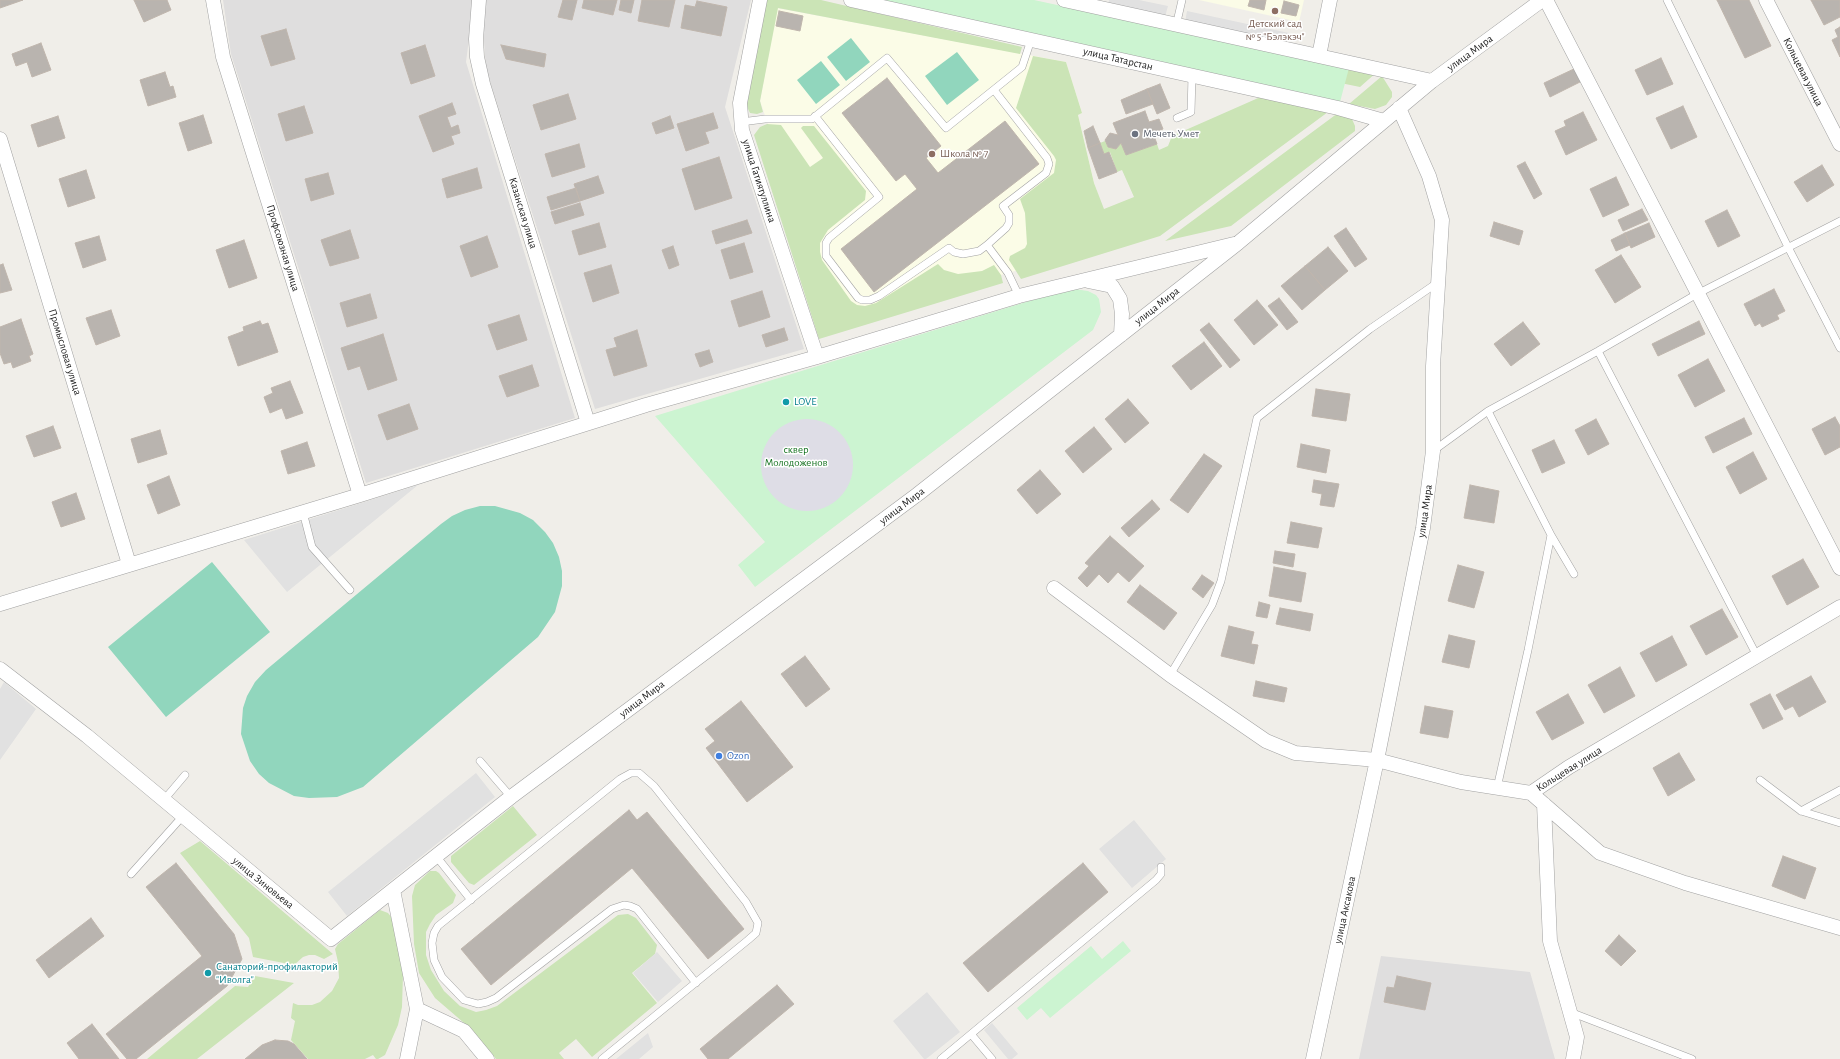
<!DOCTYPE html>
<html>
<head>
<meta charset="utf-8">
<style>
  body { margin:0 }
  canvas { display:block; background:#f0eee9 }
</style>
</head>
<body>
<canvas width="1840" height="1059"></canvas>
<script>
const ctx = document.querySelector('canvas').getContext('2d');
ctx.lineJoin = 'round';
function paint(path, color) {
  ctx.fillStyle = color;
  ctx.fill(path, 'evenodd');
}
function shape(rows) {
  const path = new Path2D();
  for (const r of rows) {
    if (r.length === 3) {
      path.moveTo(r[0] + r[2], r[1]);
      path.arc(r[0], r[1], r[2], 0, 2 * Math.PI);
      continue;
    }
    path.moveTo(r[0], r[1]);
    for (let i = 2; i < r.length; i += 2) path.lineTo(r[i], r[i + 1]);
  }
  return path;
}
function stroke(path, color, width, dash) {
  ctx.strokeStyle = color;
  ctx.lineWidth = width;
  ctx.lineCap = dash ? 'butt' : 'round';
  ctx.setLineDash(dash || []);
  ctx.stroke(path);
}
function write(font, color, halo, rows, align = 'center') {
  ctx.font = font + ' "Alegreya Sans",sans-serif';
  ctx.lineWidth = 3;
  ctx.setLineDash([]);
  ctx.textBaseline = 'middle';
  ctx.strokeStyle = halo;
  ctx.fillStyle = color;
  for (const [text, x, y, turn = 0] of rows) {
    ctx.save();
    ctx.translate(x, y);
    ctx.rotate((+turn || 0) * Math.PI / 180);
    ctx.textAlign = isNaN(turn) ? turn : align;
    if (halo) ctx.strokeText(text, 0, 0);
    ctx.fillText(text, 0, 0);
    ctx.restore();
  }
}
paint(shape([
  [223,0,474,0,466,62,575,418,366,483,231,54],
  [485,0,751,0,725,107,804,349,595,409,486,69,482,14],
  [1381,956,1530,972,1555,1059,1359,1059]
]), '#dfdede');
paint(shape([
  [1199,0,1304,0,1299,22],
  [777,8,1066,62,1082,113,1078,115,1094,183,1103,209,1015,271,836,322,760,101]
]), '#fbfce7');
paint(shape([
  [766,0,821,0,1022,47,1020,54,778,8,760,101,763,112,757,114,750,113,746,105],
  [1280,53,1377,72,1360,87,1282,71],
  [1033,56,1066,62,1082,113,1078,115,1094,183,1104,209,1134,197,1122,170,1117,172,1110,152,1104,154,1100,143,1105,141,1108,147,1116,149,1121,143,1126,155,1157,144,1159,150,1168,146,1172,136,1265,95,1328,112,1160,236,1021,279,1009,260,1010,256,1025,248,1027,244,1025,213,1020,199,1054,173,1056,160,1054,156,1016,108],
  [1382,76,1392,92,1392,97,1386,105,1375,109,1349,104],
  [1338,113,1352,119,1355,126,1355,131,1231,226,1165,241],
  [767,124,781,125,810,167,823,158,801,128,803,126,814,126,866,191,865,200,828,230,820,243,820,252,822,260,851,301,857,305,865,306,876,303,938,264,944,270,958,274,982,271,994,265,1001,275,1003,283,819,339,754,135,760,127],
  [513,806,537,835,474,885,469,883,451,862,451,856],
  [200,841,333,954,324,959,315,955,309,955,303,957,294,965,253,957,249,938,180,853],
  [430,871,436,871,439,873,456,895,453,903,436,915,430,924,426,932,426,955,431,970,444,991,460,1006,476,1012,486,1010,497,1006,618,915,628,914,636,918,657,945,655,954,632,973,657,1003,592,1057,576,1039,559,1053,564,1059,496,1059,471,1029,435,998,419,973,414,944,412,896,415,885],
  [380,910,388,913,392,918,403,974,402,1007,398,1025,385,1055,378,1059,376,1059,373,1055,365,1059,308,1059,291,1040,295,1021,291,1018,293,1003,298,1005,312,1005,320,1002,332,991,339,978,338,962,335,949,338,944],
  [255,976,294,983,197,1059,147,1059,235,986,248,987]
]), '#cbe4b6');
paint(shape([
  [872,0,1034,0,1349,68,1340,102],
  [1074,289,1088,291,1096,295,1099,299,1101,312,1093,330,755,587,738,565,765,542,655,416,1065,290],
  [1123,941,1131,951,1050,1018,1041,1008,1027,1020,1017,1008,1091,946,1102,959]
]), '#ccf4d1');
paint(shape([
  [851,38,870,62,846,81,827,57],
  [957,52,979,80,947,105,925,76],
  [821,61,840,85,816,104,797,80],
  [480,506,495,506,520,513,533,520,545,532,553,543,559,557,562,571,562,586,555,612,538,637,363,787,337,797,309,798,294,796,269,783,259,774,250,761,241,734,243,708,247,696,255,682,266,670,441,524,452,516,465,510],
  [212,562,270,632,166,717,108,647]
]), '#91d6bd');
paint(shape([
  [1109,0,1139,0,1168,6,1165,17,1108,4],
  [1187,11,1289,33,1286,44,1185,22],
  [418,485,287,592,244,540],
  [4,682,36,709,0,760,0,689],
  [476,773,495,797,347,916,328,892],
  [1134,820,1166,859,1132,888,1099,849],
  [657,952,682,981,658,1002,633,973],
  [927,992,960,1032,926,1059,924,1059,893,1021],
  [992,1023,1018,1054,1012,1059,1008,1059,984,1030],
  [648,1033,653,1047,639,1059,616,1059]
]), '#e1e1e1');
paint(shape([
  [807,465,46]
]), '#dedde6');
const building = shape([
  [0,0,23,0,0,8,0,0],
  [134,0,167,0,171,10,144,22,134,0],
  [563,0,577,0,572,20,558,17,563,0],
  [584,0,617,0,613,15,582,8,584,0],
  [621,0,634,0,631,13,619,10,621,0],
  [642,0,675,0,669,27,638,21,642,0],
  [1250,0,1266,0,1264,10,1248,6,1250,0],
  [1717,0,1749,0,1771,46,1745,58,1717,0],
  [1811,0,1840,0,1840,17,1824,25,1811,0],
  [697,1,727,7,721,36,681,28,685,5,695,7,697,1],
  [1284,1,1299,5,1296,16,1281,13,1284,1],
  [779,11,803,16,800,31,776,26,779,11],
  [1840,27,1840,57,1832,40,1838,37,1835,30,1840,27],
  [286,29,295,59,271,66,261,36,286,29],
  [41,43,51,70,32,77,27,62,16,66,12,54,41,43],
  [425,45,435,76,411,84,401,53,425,45],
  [501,45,546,54,544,67,506,59,501,45],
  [1661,58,1673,84,1647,95,1635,70,1661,58],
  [1576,68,1582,81,1550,97,1544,83,1576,68],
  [165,72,170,87,173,86,176,97,148,106,140,80,165,72],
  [887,78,941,146,926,158,938,173,1005,121,1039,164,874,292,841,249,917,189,905,174,896,181,842,113,887,78],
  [1160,84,1170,108,1157,114,1147,89,1160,84],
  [1147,89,1153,104,1126,114,1121,100,1147,89],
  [568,94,576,119,541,130,533,105,568,94],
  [452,103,456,114,447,117,451,128,458,125,460,133,451,136,454,144,433,152,419,116,452,103],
  [304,106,313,133,286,141,278,114,304,106],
  [1683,106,1697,137,1671,149,1656,118,1683,106],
  [1145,111,1149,122,1159,119,1163,129,1153,133,1157,144,1126,155,1121,143,1116,149,1108,147,1105,140,1110,133,1118,135,1113,123,1145,111],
  [1583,112,1597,140,1566,155,1555,131,1566,126,1564,121,1583,112],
  [713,113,718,128,705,132,709,143,686,151,677,124,713,113],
  [203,115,212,143,188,151,179,123,203,115],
  [58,116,65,138,38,147,31,125,58,116],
  [670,116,674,128,656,134,652,123,670,116],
  [1093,126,1100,143,1088,148,1084,131,1093,126],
  [1100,143,1104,154,1109,152,1117,172,1099,179,1088,148,1100,143],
  [579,144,585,167,552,177,545,154,579,144],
  [719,157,732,198,695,210,682,169,719,157],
  [1525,162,1542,194,1534,199,1517,166,1525,162],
  [1822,165,1834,185,1807,202,1794,182,1822,165],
  [477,168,482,188,447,198,442,179,477,168],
  [86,170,95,198,68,207,59,179,86,170],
  [328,173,334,194,311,201,305,179,328,173],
  [598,176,604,193,580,201,574,184,598,176],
  [1616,177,1629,205,1603,217,1590,189,1616,177],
  [576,188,580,201,551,210,547,197,576,188],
  [580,203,584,215,555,224,551,212,580,203],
  [1642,209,1648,220,1623,231,1618,220,1642,209],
  [1727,210,1740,236,1718,247,1705,221,1727,210],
  [747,220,752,233,716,244,712,231,747,220],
  [1494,222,1523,231,1519,245,1490,236,1494,222],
  [599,223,606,247,579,255,572,231,599,223],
  [1649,223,1655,237,1631,248,1625,233,1649,223],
  [1346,228,1367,259,1355,267,1334,236,1346,228],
  [350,230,359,258,330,266,321,240,350,230],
  [1625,233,1630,245,1616,251,1611,240,1625,233],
  [99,236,106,260,83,268,75,243,99,236],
  [487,236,498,267,471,277,460,246,487,236],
  [244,240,257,278,229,288,216,250,244,240],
  [744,243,753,272,730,279,721,250,744,243],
  [673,246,679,265,669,269,662,250,673,246],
  [1328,247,1348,271,1325,290,1305,266,1328,247],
  [1621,255,1641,287,1615,303,1595,270,1621,255],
  [3,264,12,290,0,293,0,265,3,264],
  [611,265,619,293,593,302,584,273,611,265],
  [1305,266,1325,290,1302,310,1281,286,1305,266],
  [1774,289,1785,311,1777,315,1779,319,1762,327,1760,323,1755,326,1744,304,1774,289],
  [762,291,770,317,739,327,731,301,762,291],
  [370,294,377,318,347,327,340,303,370,294],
  [1279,298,1298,322,1287,330,1268,306,1279,298],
  [1257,300,1278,325,1254,345,1234,320,1257,300],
  [111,310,120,336,96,345,86,318,111,310],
  [519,315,527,340,497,350,488,325,519,315],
  [21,319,33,354,29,356,31,361,13,368,11,362,4,364,0,353,0,327,21,319],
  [260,321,262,325,268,323,278,352,238,366,228,337,244,331,243,327,260,321],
  [1699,321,1705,334,1658,356,1652,344,1699,321],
  [1523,322,1540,344,1511,366,1494,344,1523,322],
  [1209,323,1240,360,1230,368,1200,330,1209,323],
  [784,328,788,340,766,347,762,335,784,328],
  [637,330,647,366,614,376,606,350,617,347,614,338,637,330],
  [383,334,397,380,368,390,360,366,348,370,341,348,383,334],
  [1204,342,1222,366,1191,390,1172,366,1204,342],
  [709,350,713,362,700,367,695,354,709,350],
  [1708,359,1725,391,1695,407,1678,375,1708,359],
  [532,365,539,386,507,397,499,376,532,365],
  [290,381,303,413,286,419,282,408,270,413,264,397,273,393,271,388,290,381],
  [1316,389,1350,394,1346,421,1312,416,1316,389],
  [1128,399,1149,423,1125,443,1105,419,1128,399],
  [409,404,418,429,387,440,378,415,409,404],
  [1835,417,1840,426,1840,447,1825,455,1812,429,1835,417],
  [1744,418,1752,434,1713,453,1705,437,1744,418],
  [1596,419,1609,444,1588,455,1575,430,1596,419],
  [53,426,61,448,34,457,26,436,53,426],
  [1094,427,1112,449,1083,473,1065,451,1094,427],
  [160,430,167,454,138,463,131,439,160,430],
  [1554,440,1565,463,1542,473,1532,450,1554,440],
  [307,442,315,466,288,474,281,451,307,442],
  [1301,444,1330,450,1326,473,1297,467,1301,444],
  [1753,452,1767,479,1740,494,1726,467,1753,452],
  [1204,454,1222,466,1188,513,1170,500,1204,454],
  [1040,470,1061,494,1037,514,1017,490,1040,470],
  [169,476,180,505,158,514,147,485,169,476],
  [1314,480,1339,484,1334,507,1320,505,1322,494,1312,492,1314,480],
  [1470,485,1499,491,1494,523,1464,518,1470,485],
  [76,493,85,519,61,527,52,502,76,493],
  [1152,500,1160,509,1129,537,1121,528,1152,500],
  [1291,522,1322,528,1318,548,1287,543,1291,522],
  [1110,536,1144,566,1129,582,1118,572,1108,583,1099,574,1087,587,1078,578,1089,566,1085,563,1110,536],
  [1275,551,1295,554,1293,567,1273,563,1275,551],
  [1803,559,1819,587,1787,605,1772,576,1803,559],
  [1458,565,1484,572,1474,608,1448,601,1458,565],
  [1274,567,1306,573,1301,602,1269,596,1274,567],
  [1202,575,1214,583,1203,598,1192,589,1202,575],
  [1140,585,1177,613,1164,630,1127,602,1140,585],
  [1259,602,1270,605,1267,618,1256,616,1259,602],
  [1280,608,1313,614,1310,631,1276,624,1280,608],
  [1722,609,1738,637,1706,655,1690,626,1722,609],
  [1229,626,1254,632,1251,644,1258,645,1254,664,1221,656,1229,626],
  [1449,635,1475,641,1469,668,1442,662,1449,635],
  [1672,636,1687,665,1656,682,1640,653,1672,636],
  [805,656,830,689,806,707,781,674,805,656],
  [1620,667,1635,696,1604,713,1588,685,1620,667],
  [1811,676,1826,702,1799,717,1793,706,1785,710,1776,695,1811,676],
  [1256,681,1287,688,1284,702,1253,696,1256,681],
  [1568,694,1584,723,1552,740,1536,712,1568,694],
  [1770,694,1783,719,1763,729,1750,704,1770,694],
  [741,701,793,767,747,802,706,748,715,741,705,729,741,701],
  [1425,706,1453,711,1448,738,1420,733,1425,706],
  [1679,753,1695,780,1668,796,1653,768,1679,753],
  [629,810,637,820,647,812,744,929,708,959,632,868,491,985,461,949,629,810],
  [1783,856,1816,868,1805,899,1772,886,1783,856],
  [176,863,234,934,242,959,227,986,136,1059,127,1059,106,1034,202,956,146,887,176,863],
  [1083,863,1108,892,988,992,963,963,1083,863],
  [91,918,104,936,49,978,36,960,91,918],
  [1619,935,1636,951,1621,966,1605,951,1619,935],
  [1397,976,1431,983,1425,1010,1384,1002,1387,987,1394,988,1397,976],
  [777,985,794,1004,728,1059,708,1059,700,1049,777,985],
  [92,1024,119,1059,79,1059,67,1043,92,1024],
  [275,1040,288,1041,294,1044,307,1059,245,1059,262,1045,275,1040]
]);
paint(building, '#b9b4af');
stroke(building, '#c0b6ad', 1);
const service = shape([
  [1667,0,1788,247,1840,348],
  [1176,26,1182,0],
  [815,116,879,197,829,238,826,243,826,256,858,298,862,300,870,300,879,296,949,248,954,252,963,254,979,251,987,245,1008,273,1019,296],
  [1177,118,1191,112,1192,76],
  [741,122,765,119,812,119,887,58,946,128,1022,67,1031,40],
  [987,245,1006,228,1009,223,1009,215,1003,206,1046,173,1049,164,1047,158,994,90],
  [1598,351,1757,656],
  [1488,411,1551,535,1528,650,1497,788],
  [1433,451,1488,411,1598,351,1697,294,1840,221],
  [303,512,312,547,350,590],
  [1551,535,1574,574],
  [1170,675,1212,605,1221,581,1257,418,1370,329,1437,283],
  [480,761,511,797],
  [1760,780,1801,811,1840,823],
  [163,801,185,775],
  [1801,811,1840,790],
  [436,856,471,900],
  [131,874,182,817],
  [1570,1012,1692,1059],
  [971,1034,992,1059],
  [602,1059,748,940,756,933,758,923,746,902,654,786,639,773,631,773,620,779,438,926,434,933,432,943,434,960,442,977,464,1000,478,1004,487,1002,496,998,612,909,624,905,630,906,637,909,696,983],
  [941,1059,1156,880,1161,874,1161,867]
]);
const minor = shape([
  [213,0,223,57,360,495],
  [479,0,476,39,477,57,483,84,588,423],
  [760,0,740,103,742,130,817,357],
  [851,0,1338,108,1384,121],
  [1064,0,1432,81],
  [1546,0,1840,568],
  [1766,0,1840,144],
  [1319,56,1330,0],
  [1399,108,1429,176,1442,220,1433,366,1433,451,1423,528,1377,760,1461,782,1531,793],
  [0,139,129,564],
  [1088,281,1112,286,1120,299,1122,314,1121,335],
  [1054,588,1170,675,1266,741,1295,753,1377,760,1313,1059],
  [0,604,360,495,646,405,817,357,1019,296,1234,244],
  [0,669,87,736,331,939,393,890,417,1009,407,1059],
  [1531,793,1569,767,1840,607],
  [1531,793,1600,853,1685,883,1840,928],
  [1544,804,1550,941,1577,1037,1573,1059],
  [393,890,511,797,918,494,1238,243,1432,81,1542,0],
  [417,1009,464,1031,487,1059]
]);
stroke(service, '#a2a2a2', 8);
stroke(minor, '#a2a2a2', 15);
stroke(service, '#fff', 7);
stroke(minor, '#fff', 14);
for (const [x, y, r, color] of [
  [1275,11,4,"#8d6e63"],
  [1135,134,4,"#6b7280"],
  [932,154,4,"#8d6e63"],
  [786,402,4,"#0f9aa8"],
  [719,756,4,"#3f7fe0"],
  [208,973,4,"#0f9aa8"]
]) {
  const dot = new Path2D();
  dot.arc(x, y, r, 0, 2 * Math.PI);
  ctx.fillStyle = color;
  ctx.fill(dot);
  stroke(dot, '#fff', 1.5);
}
write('11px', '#785e54', '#fff', [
  ["Детский сад",1275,24],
  ["№ 5 \"Бэлэкэч\"",1275,37],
  ["Школа № 7",940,154,"left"]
]);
write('11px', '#212121', '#fff', [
  ["улица Мира",1470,53,-36],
  ["улица Татарстан",1118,59,13],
  ["Кольцевая улица",1803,72,63],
  ["улица Гатиятуллина",759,181,72],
  ["Казанская улица",523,213,73],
  ["Профсоюзная улица",283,248,73],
  ["улица Мира",1157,306,-38],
  ["Промысловая улица",65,352,73],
  ["улица Мира",902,506,-37],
  ["улица Мира",1425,511,-82],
  ["улица Мира",642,699,-37],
  ["Кольцевая улица",1569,769,-32],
  ["улица Зиновьева",263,883,39],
  ["улица Аксакова",1345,910,-78]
]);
write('11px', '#5b616d', '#fff', [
  ["Мечеть Умет",1143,134]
], 'left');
write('11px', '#0d838f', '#fff', [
  ["LOVE",794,402],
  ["Санаторий-профилакторий",216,967],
  ["\"Иволга\"",216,980]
], 'left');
write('11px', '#197524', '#fff', [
  ["сквер",796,450],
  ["Молодоженов",796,463]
]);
write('11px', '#366cbe', '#fff', [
  ["Ozon",727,756]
], 'left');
</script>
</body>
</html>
